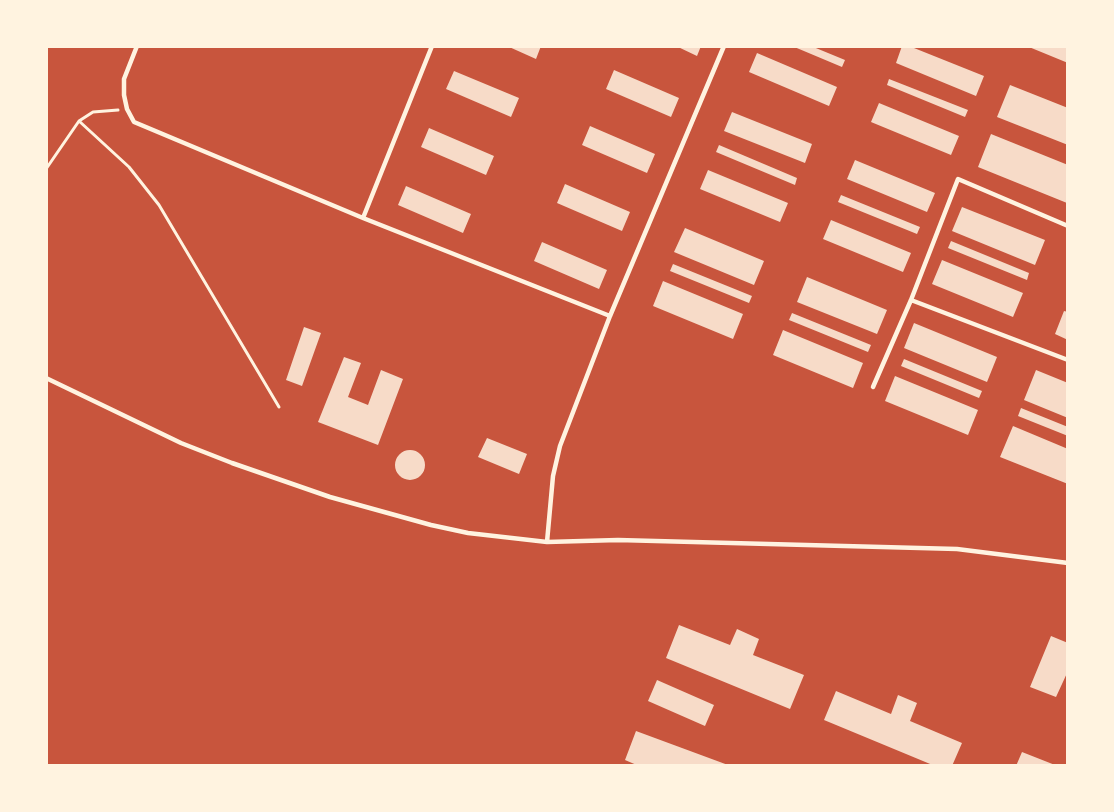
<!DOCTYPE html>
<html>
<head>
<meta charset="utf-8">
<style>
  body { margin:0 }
  #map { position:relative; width:1114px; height:812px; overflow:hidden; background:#c8553d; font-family:"Varela Round",sans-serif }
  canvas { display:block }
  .frame { position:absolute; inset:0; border:48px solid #fff3e0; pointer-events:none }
</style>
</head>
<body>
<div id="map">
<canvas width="1114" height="812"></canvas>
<div class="frame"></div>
</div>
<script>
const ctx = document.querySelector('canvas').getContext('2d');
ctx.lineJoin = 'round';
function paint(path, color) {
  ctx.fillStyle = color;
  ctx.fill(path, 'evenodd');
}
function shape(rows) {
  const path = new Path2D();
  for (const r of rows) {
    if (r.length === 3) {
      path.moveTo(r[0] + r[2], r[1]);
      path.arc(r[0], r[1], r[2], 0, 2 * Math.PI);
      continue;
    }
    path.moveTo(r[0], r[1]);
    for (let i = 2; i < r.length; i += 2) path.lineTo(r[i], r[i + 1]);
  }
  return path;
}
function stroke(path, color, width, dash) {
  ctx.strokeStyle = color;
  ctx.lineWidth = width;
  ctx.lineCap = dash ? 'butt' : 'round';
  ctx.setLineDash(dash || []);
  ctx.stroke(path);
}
paint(shape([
  [507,46,541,46,536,59],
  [676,46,701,46,697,56],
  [792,46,811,46,845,60,842,67],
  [902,46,909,46,984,76,976,96,896,63],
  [1029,46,1068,46,1068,63,1029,47],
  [757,53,837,87,829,106,749,72],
  [614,70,679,98,671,117,606,89],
  [454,71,519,98,511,117,446,89],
  [889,79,968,110,965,117,887,85],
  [1010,85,1068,108,1068,145,997,117],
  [879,103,959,136,951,155,871,122],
  [732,112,812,144,805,163,724,131],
  [590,126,655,154,647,173,582,145],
  [429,128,494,156,486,175,421,147],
  [991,134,1068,165,1067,203,978,167],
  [719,145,797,178,795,185,716,152],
  [855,160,935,193,927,212,847,179],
  [708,170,788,203,780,222,700,189],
  [565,184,630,212,622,231,557,203],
  [406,186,471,214,463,233,398,205],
  [841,195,920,227,917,234,838,202],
  [962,207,1045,240,1035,265,952,231],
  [831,220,911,253,903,272,823,239],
  [685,228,764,261,754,285,674,252],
  [951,241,1029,273,1027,280,948,248],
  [542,242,607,270,599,289,534,261],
  [942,260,1023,293,1013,317,932,284],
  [673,264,752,296,749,303,670,271],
  [807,277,887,310,877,334,797,302],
  [663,281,743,314,733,339,653,306],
  [1064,311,1068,312,1068,340,1055,334],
  [792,313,871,345,868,352,789,320],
  [914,323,997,357,987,382,904,348],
  [304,327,321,333,302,386,286,380],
  [783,330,863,363,853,388,773,355],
  [344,357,361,363,348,397,368,405,381,370,403,379,378,445,318,422],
  [904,359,982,391,979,398,901,366],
  [1036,370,1068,383,1068,418,1024,400],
  [895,376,978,410,968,435,885,401],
  [1021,408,1068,427,1068,436,1018,416],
  [1013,426,1068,449,1068,484,1000,457],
  [487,438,527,454,519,474,478,457],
  [410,465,15],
  [679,625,730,645,737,629,759,639,753,655,804,675,790,709,666,658],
  [1051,636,1068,643,1068,671,1056,697,1030,687],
  [657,680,714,705,705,726,648,701],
  [836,691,891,714,898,695,917,703,910,721,962,743,952,766,935,766,824,720],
  [636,731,728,765,728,766,639,766,625,760],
  [1022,752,1055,765,1055,766,1016,766]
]), '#f7dbc8');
stroke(shape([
  [79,121,129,167,159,205,279,407],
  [46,169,79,121,93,112,118,110]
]), '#fff3e0', 3);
stroke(shape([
  [137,46,124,79,124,95,127,109,134,122,363,218,610,316],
  [363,218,432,46],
  [911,300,1068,360],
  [46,378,181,443,232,463,330,497,431,525,468,533,547,542,618,540,957,549,1068,563],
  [873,387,911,300,958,179,1068,226],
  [547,542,553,476,560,446,610,316,724,46]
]), '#fff3e0', 4.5);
</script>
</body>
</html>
